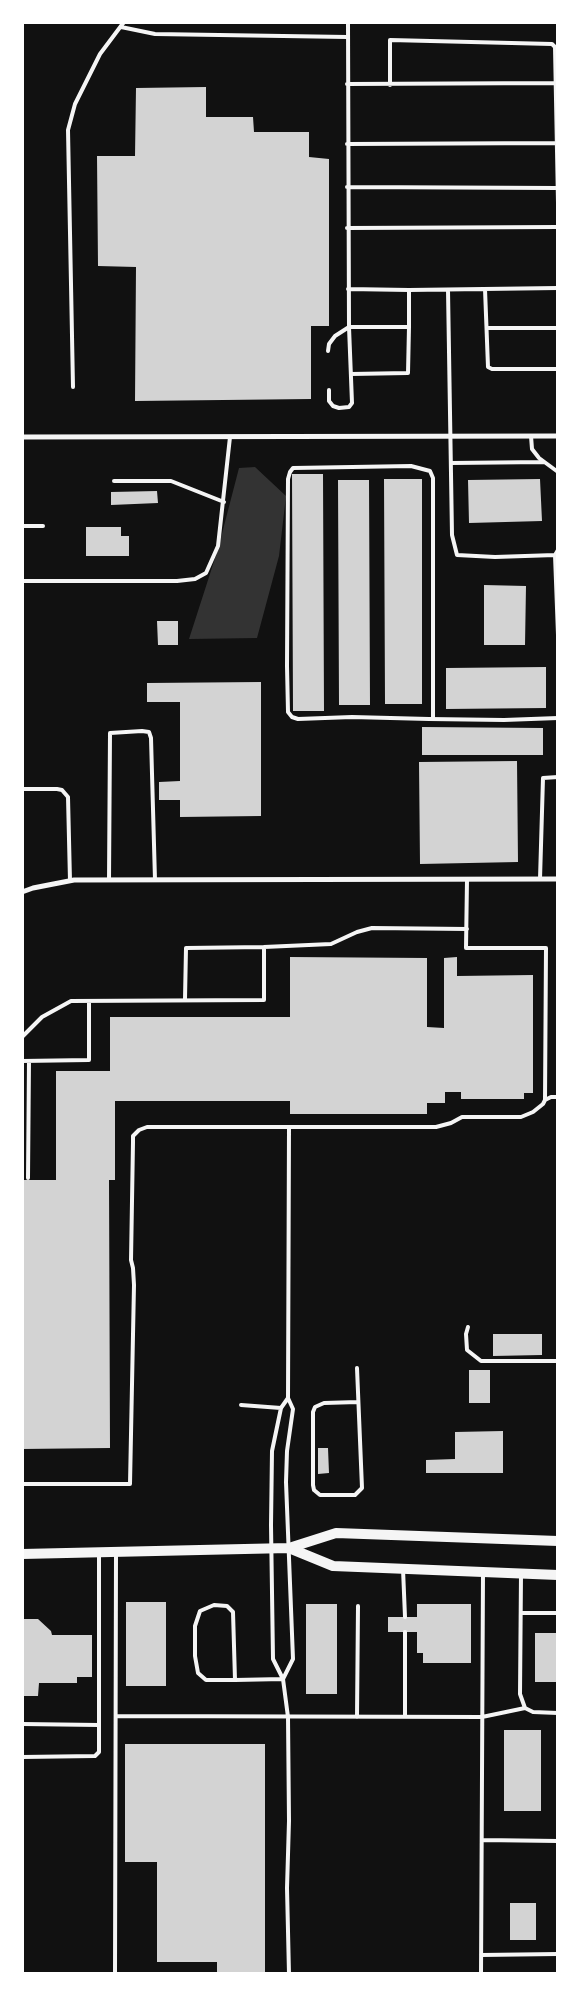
<!DOCTYPE html>
<html>
<head>
<meta charset="utf-8">
<style>
  body { margin:0 }
  #map { position:relative; width:580px; height:1996px; overflow:hidden; background:#111; font-family:Arial,sans-serif }
  canvas { display:block }
  .frame { position:absolute; inset:0; border:24px solid #fff; pointer-events:none }
</style>
</head>
<body>
<div id="map">
<canvas width="580" height="1996"></canvas>
<div class="frame"></div>
</div>
<script>
const ctx = document.querySelector('canvas').getContext('2d');
ctx.lineJoin = 'round';
function paint(path, color) {
  ctx.fillStyle = color;
  ctx.fill(path, 'evenodd');
}
function shape(rows) {
  const path = new Path2D();
  for (const r of rows) {
    path.moveTo(r[0], r[1]);
    for (let i = 2; i < r.length; i += 2) path.lineTo(r[i], r[i + 1]);
  }
  return path;
}
function stroke(path, color, width, dash) {
  ctx.strokeStyle = color;
  ctx.lineWidth = width;
  ctx.lineCap = dash ? 'butt' : 'round';
  ctx.setLineDash(dash || []);
  ctx.stroke(path);
}
paint(shape([
  [255,467,286,496,279,556,257,638,189,639,218,549,239,468]
]), '#333');
paint(shape([
  [206,87,206,117,253,117,254,132,309,132,309,157,329,159,329,326,311,326,311,399,135,401,136,267,98,266,97,156,135,156,136,88],
  [292,474,323,474,324,711,293,711],
  [384,479,422,479,422,704,385,704],
  [540,479,542,521,469,523,468,480],
  [338,480,369,480,370,705,339,705],
  [157,491,158,503,111,505,111,492],
  [86,527,121,527,121,536,129,536,129,556,86,556],
  [484,585,526,586,525,645,484,645],
  [157,621,178,621,178,645,158,645],
  [546,667,546,708,446,709,446,668],
  [261,682,261,816,180,817,180,800,159,800,159,782,180,781,180,702,147,702,147,683],
  [422,727,543,728,543,755,422,755],
  [517,761,518,862,420,864,419,762],
  [290,957,427,958,427,1027,444,1028,444,958,457,957,457,976,533,975,533,1093,524,1093,524,1099,461,1099,461,1092,445,1092,445,1103,427,1103,427,1114,290,1114,290,1101,115,1101,115,1180,109,1180,110,1448,22,1449,22,1180,56,1180,56,1071,110,1071,110,1017,290,1017],
  [493,1334,542,1334,542,1355,493,1356],
  [469,1370,490,1370,490,1403,469,1403],
  [503,1431,503,1473,426,1473,426,1460,455,1459,455,1432],
  [318,1448,328,1448,329,1473,318,1474],
  [126,1602,166,1602,166,1686,126,1686],
  [306,1604,337,1604,337,1694,306,1694],
  [417,1604,471,1604,471,1663,423,1663,423,1653,417,1653,417,1632,388,1632,388,1617,417,1617],
  [22,1619,38,1619,51,1631,52,1635,92,1635,92,1677,77,1677,77,1683,39,1683,38,1696,22,1696],
  [535,1633,557,1633,557,1682,535,1682],
  [504,1730,541,1730,541,1811,504,1811],
  [125,1744,265,1744,265,1974,217,1974,217,1962,157,1962,157,1862,125,1862],
  [510,1903,536,1903,536,1940,510,1940]
]), '#d3d3d3');
stroke(shape([
  [348,22,349,327,409,327,409,290,558,288],
  [121,27,155,34,347,37],
  [347,84,556,83],
  [390,85,390,40,552,44,555,47,558,203],
  [347,144,557,143],
  [347,187,557,188],
  [347,228,558,227],
  [348,289,409,290],
  [485,289,488,367,492,369,558,369],
  [448,290,452,535,457,555,495,557,555,555],
  [487,328,558,328],
  [328,351,329,344,335,336,349,327,352,403,349,407,339,408,333,406,329,401,329,390],
  [351,374,408,373,409,327],
  [73,387,68,130,75,104,100,54,124,22],
  [531,436,532,449,539,458,558,472],
  [451,463,544,462],
  [114,481,171,481,224,502],
  [22,526,43,526],
  [558,550,555,555,558,635],
  [22,581,177,581,195,579,206,573,218,546,230,437],
  [433,719,433,478,430,471,411,466,293,468,290,472,288,479,287,666,288,712,292,717,298,719,352,717,429,719,504,720,558,718],
  [22,789,57,789,62,790,68,797,70,881],
  [540,879,543,778,558,777],
  [109,880,110,733,142,731,149,732,151,738,155,880],
  [467,880,466,948,546,948,545,1100],
  [185,999,186,948,264,947],
  [22,1037,42,1017,71,1001,264,1000,264,947,331,944,357,932,372,928,467,929],
  [22,1061,89,1060,89,1001],
  [28,1178,29,1061],
  [468,1327,466,1334,467,1350,481,1361,558,1361],
  [357,1368,362,1488,355,1495,320,1495,314,1490,313,1485,313,1412,315,1407,324,1403,358,1402],
  [288,1398,281,1408,272,1451,271,1525,273,1659,283,1679,288,1717,289,1821,287,1888,289,1974],
  [241,1405,281,1408],
  [22,1484,130,1484,134,1285,133,1268,131,1260,133,1142,133,1136,139,1130,147,1127,436,1127,451,1123,462,1117,521,1117,533,1112,543,1104,545,1100,551,1097,558,1097],
  [403,1569,405,1617],
  [521,1575,520,1694,525,1708,533,1712,558,1713],
  [521,1613,558,1613],
  [405,1632,405,1717],
  [283,1679,293,1659,286,1482,287,1451,293,1409,288,1398,289,1127],
  [235,1680,233,1612,227,1606,214,1605,200,1611,195,1626,195,1656,198,1673,206,1680,235,1680,283,1679],
  [116,1716,482,1717,525,1708],
  [357,1717,358,1606],
  [22,1724,99,1725],
  [22,1757,95,1756,99,1752,99,1553],
  [482,1840,558,1841],
  [481,1955,558,1954],
  [115,1974,116,1553],
  [481,1974,483,1573]
]), '#f5f5f5', 4);
stroke(shape([
  [22,437,558,436],
  [22,892,33,888,74,880,558,879]
]), '#f5f5f5', 5);
stroke(shape([
  [289,1548,333,1566,558,1575],
  [22,1554,289,1548,336,1533,558,1541]
]), '#f5f5f5', 10);
</script>
</body>
</html>
